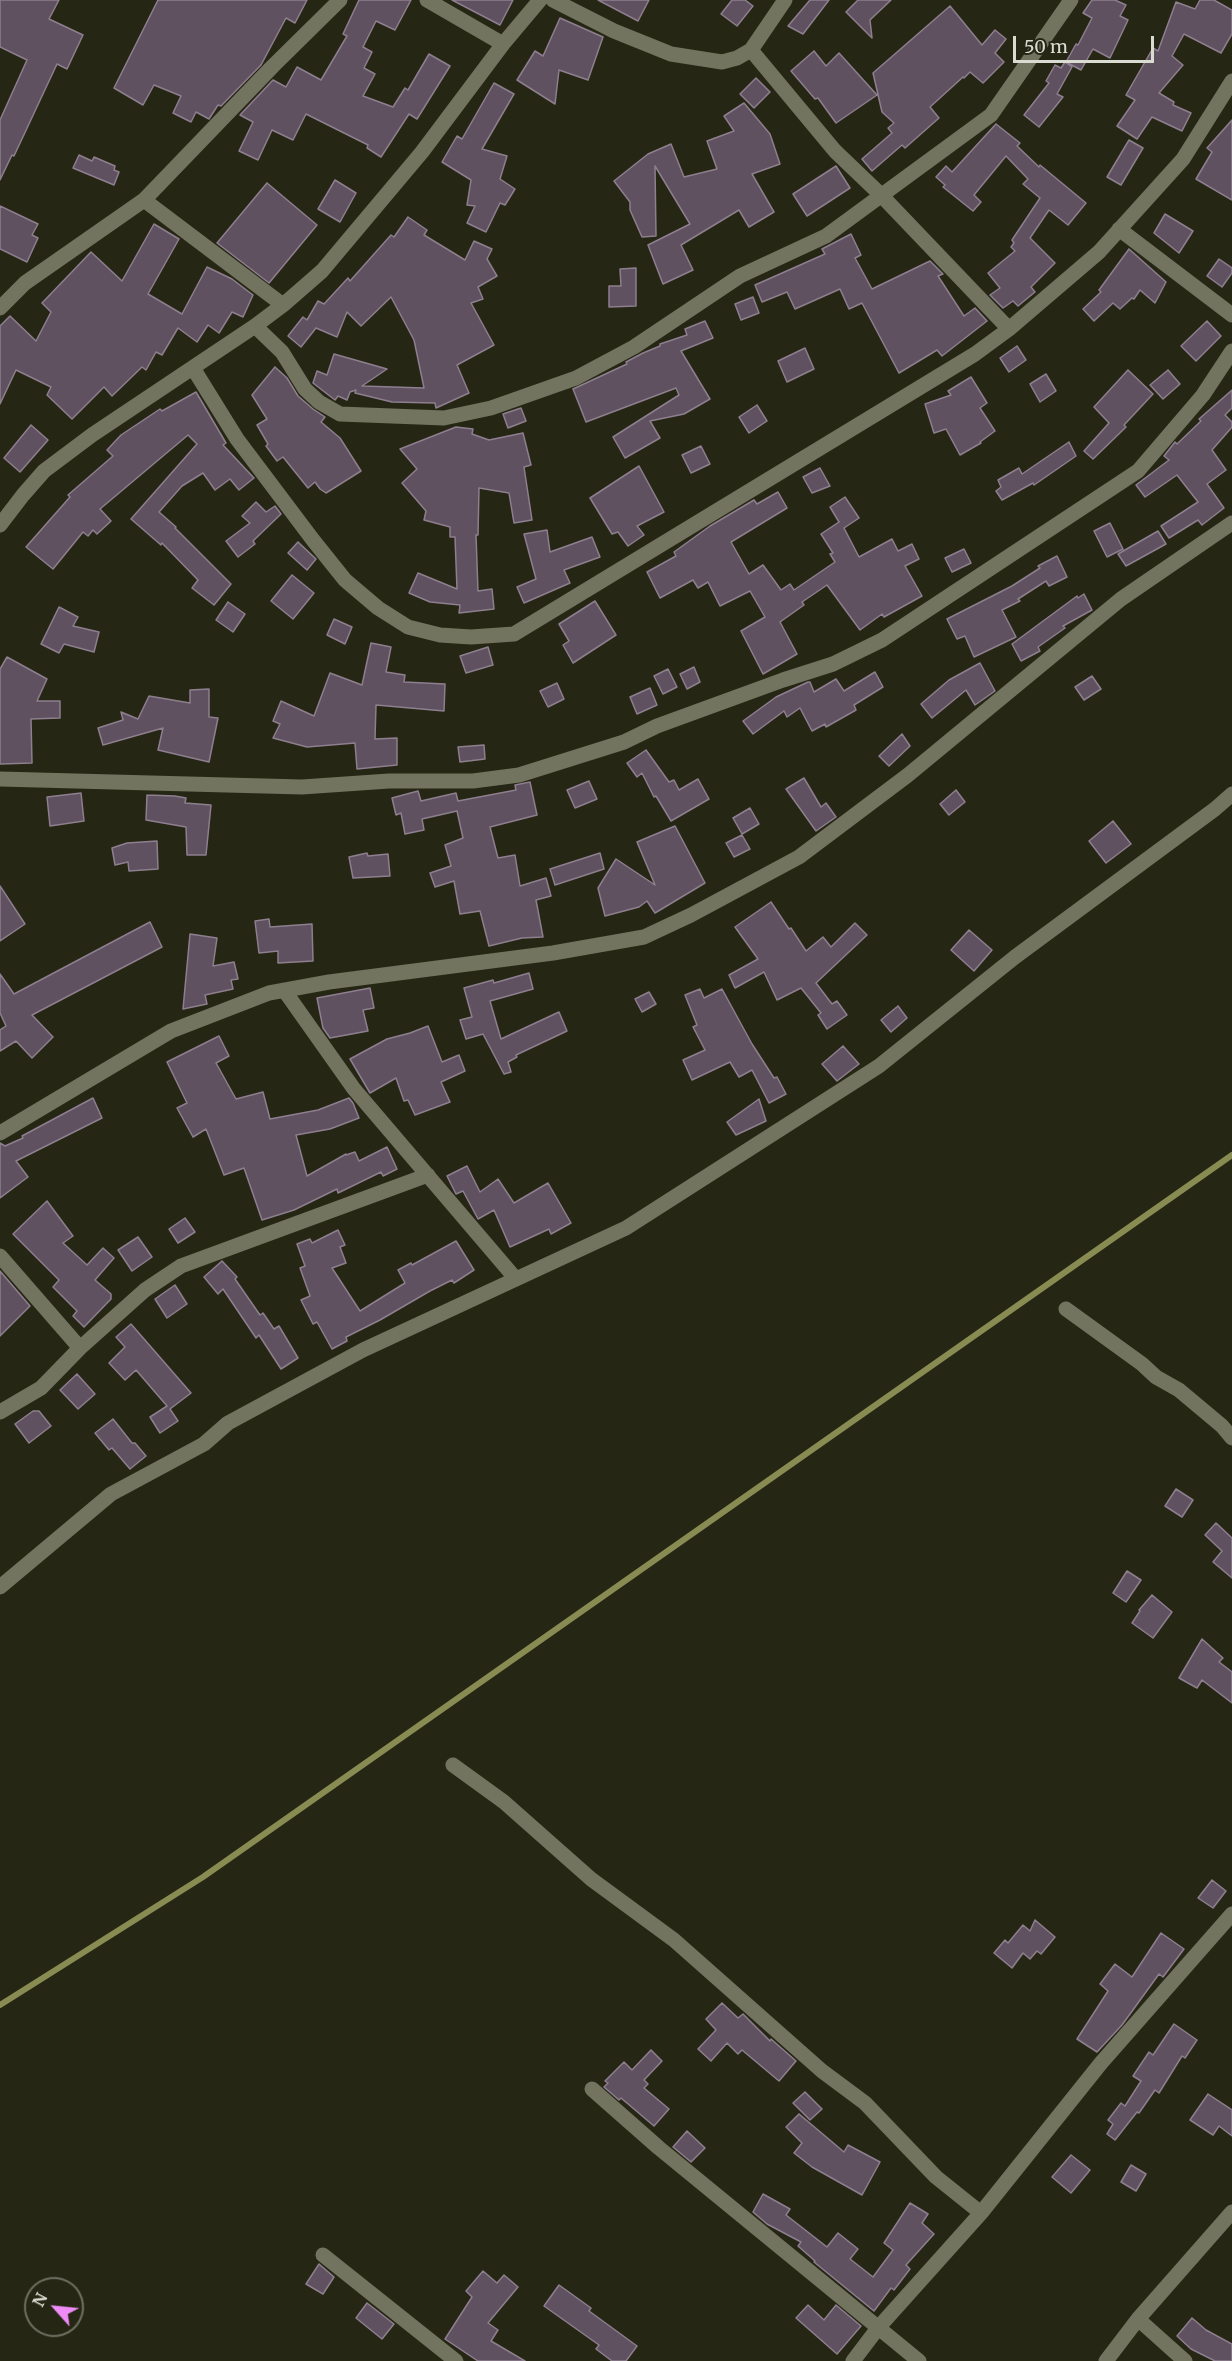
<!DOCTYPE html>
<html>
<head>
<meta charset="utf-8">
<style>
  body { margin:0 }
  #map { position:relative; width:1232px; height:2361px; overflow:hidden; background:#252614; font-family:Merriweather,serif }
  canvas { display:block }
  .north { position:absolute; left:24px; top:2277px; width:60px; height:60px; box-sizing:border-box; background:#252614; border:2px solid #6e6f60; border-radius:50%; rotate:297deg; font-size:16px; font-weight:700; line-height:24px; text-align:center; color:#dbdcd1 }
  .north::after { content:''; display:block; margin:auto; width:21px; height:27px; background:#ef8bf6; clip-path:polygon(50% 0,100% 100%,50% 72%,0 100%) }
  .scale { position:absolute; left:1013px; top:36px; width:141px; height:27px; box-sizing:border-box; border:3px solid #dbdcd1; border-top:0; padding-left:8px; font-size:18px; line-height:21px; white-space:nowrap; color:#dbdcd1; -webkit-text-stroke:4px #252614; paint-order:stroke }
</style>
</head>
<body>
<div id="map">
<canvas width="1232" height="2361"></canvas>
<div class="north">N</div>
<div class="scale">50 m</div>
</div>
<script>
const ctx = document.querySelector('canvas').getContext('2d');
ctx.lineJoin = 'round';
function shape(rows) {
  const path = new Path2D();
  for (const r of rows) {
    path.moveTo(r[0], r[1]);
    for (let i = 2; i < r.length; i += 2) path.lineTo(r[i], r[i + 1]);
  }
  return path;
}
function stroke(path, color, width, dash) {
  ctx.strokeStyle = color;
  ctx.lineWidth = width;
  ctx.lineCap = dash ? 'butt' : 'round';
  ctx.setLineDash(dash || []);
  ctx.stroke(path);
}
function paint(path, color) {
  ctx.fillStyle = color;
  ctx.fill(path, 'evenodd');
}
stroke(shape([
  [0,2005,203,1877,1232,1155]
]), '#898c52', 6);
const building = shape([
  [0,0,59,0,49,19,83,35,67,69,57,64,14,156,12,155,0,180,0,120,27,60,0,47,0,0],
  [158,0,307,0,295,23,286,18,261,65,221,106,218,105,209,119,196,112,191,122,173,113,181,96,154,85,143,105,114,88,158,0],
  [359,0,411,0,395,30,376,21,363,47,372,52,364,68,375,74,363,96,393,107,405,88,408,90,429,54,450,66,417,119,409,114,381,157,367,148,368,145,306,114,293,140,272,130,258,160,239,151,253,122,240,115,273,80,286,87,297,67,321,80,347,36,343,34,359,0],
  [452,0,513,0,500,25,452,0],
  [598,0,649,0,638,21,598,0],
  [732,0,745,0,753,6,737,26,721,14,732,0],
  [810,0,829,0,803,34,788,26,810,0],
  [858,0,891,0,870,20,872,38,846,12,858,0],
  [1092,0,1115,0,1126,5,1120,16,1128,20,1110,58,1093,49,1081,70,1066,62,1076,44,1078,45,1092,18,1083,13,1092,0],
  [1200,0,1214,0,1232,10,1232,34,1221,53,1184,34,1172,56,1183,65,1159,93,1174,102,1173,105,1191,113,1182,131,1152,117,1137,139,1117,126,1135,100,1126,95,1153,48,1158,51,1176,2,1195,9,1200,0],
  [950,6,982,45,995,30,1006,39,995,53,1004,62,983,83,970,72,964,78,963,77,930,107,939,118,905,148,902,145,872,171,862,159,892,133,888,128,894,123,882,112,873,73,950,6],
  [560,18,603,37,588,80,559,70,555,104,517,80,535,51,543,56,560,18],
  [814,51,826,66,839,53,877,95,836,123,818,98,815,99,791,71,814,51],
  [1065,62,1072,67,1057,94,1063,97,1039,127,1024,115,1049,83,1046,81,1055,65,1061,68,1065,62],
  [756,78,770,92,754,108,740,94,756,78],
  [494,83,514,94,482,149,507,156,500,179,515,189,505,205,500,203,486,232,467,223,475,206,467,205,471,180,442,162,457,136,462,139,494,83],
  [744,103,770,134,780,164,752,174,774,212,749,227,739,210,681,245,693,270,663,284,648,245,690,224,655,166,656,236,642,237,630,210,630,202,614,181,648,154,671,144,684,177,717,169,707,141,734,131,724,116,744,103],
  [1232,120,1232,200,1196,179,1212,152,1207,148,1232,120],
  [996,124,1020,143,1017,146,1039,167,1040,165,1086,203,1068,225,1049,210,1030,238,1055,263,1031,287,1035,292,1018,306,1013,301,1003,308,990,295,1000,288,988,273,1015,251,1011,247,1014,243,1012,240,1040,198,1023,184,1028,179,1006,156,974,195,981,202,973,211,943,187,945,185,936,177,946,166,952,172,996,124],
  [1129,140,1143,148,1121,185,1107,177,1129,140],
  [79,155,92,161,94,157,115,166,114,170,119,172,114,185,73,168,79,155],
  [836,166,850,188,807,216,793,194,836,166],
  [335,180,356,193,340,222,318,209,335,180],
  [267,183,317,225,269,283,217,243,267,183],
  [0,206,38,224,32,235,38,238,27,262,0,249,0,206],
  [1165,214,1193,231,1179,253,1154,233,1165,214],
  [408,217,427,230,424,235,465,260,474,241,492,249,487,259,497,276,478,287,483,299,471,303,494,345,457,365,469,393,436,408,435,403,392,402,355,393,356,390,350,392,347,400,338,396,335,400,313,383,317,371,327,375,334,354,387,369,362,386,424,388,414,340,391,297,361,326,347,312,337,337,316,328,301,347,288,336,303,317,307,320,318,301,324,304,348,278,350,281,391,235,394,237,408,217],
  [154,224,179,239,148,294,182,314,207,267,232,279,253,295,243,317,232,312,219,333,208,325,197,342,178,328,162,355,156,352,146,370,142,367,112,396,104,387,72,419,47,395,51,387,16,370,0,404,0,326,10,316,36,341,51,312,42,303,91,252,122,281,154,224],
  [851,234,861,255,855,258,872,289,930,261,943,274,938,276,964,316,975,308,987,321,942,356,937,350,899,373,862,303,849,309,840,289,795,309,787,292,762,302,755,285,825,254,822,249,851,234],
  [1129,249,1166,282,1155,303,1140,290,1134,299,1132,298,1120,309,1113,303,1094,321,1083,309,1101,292,1099,290,1129,249],
  [1219,259,1232,268,1232,273,1222,287,1207,276,1219,259],
  [636,268,636,306,609,307,609,286,621,286,620,269,636,268],
  [753,297,759,313,741,320,735,304,753,297],
  [705,321,713,338,681,351,710,399,684,414,650,421,660,438,625,458,613,437,679,395,676,388,586,422,573,389,627,364,626,362,643,353,660,346,660,344,687,335,685,329,705,321],
  [1207,321,1221,336,1196,361,1181,346,1207,321],
  [1017,346,1026,360,1009,372,1000,358,1017,346],
  [805,348,814,369,787,382,778,361,805,348],
  [275,367,287,378,298,396,313,409,325,417,321,422,340,438,361,471,326,493,320,489,315,482,308,488,283,457,277,461,266,446,268,444,257,425,267,419,252,395,275,367],
  [1128,370,1153,394,1124,425,1126,427,1093,459,1084,451,1109,423,1094,407,1128,370],
  [1168,370,1180,384,1163,399,1150,385,1168,370],
  [1046,374,1056,391,1040,402,1030,384,1046,374],
  [971,377,987,403,980,408,995,431,980,442,981,443,960,455,946,429,934,433,925,404,951,395,948,391,971,377],
  [1232,390,1232,408,1225,415,1232,422,1232,427,1212,450,1226,470,1207,484,1224,508,1202,525,1198,520,1169,538,1161,526,1198,502,1177,475,1145,497,1136,485,1169,460,1164,456,1175,442,1177,444,1201,421,1199,419,1232,390],
  [196,392,226,443,223,445,254,478,239,490,230,479,215,490,203,473,182,486,159,512,176,527,175,528,231,584,214,605,192,588,198,580,162,543,161,545,131,519,197,444,188,435,100,509,111,521,97,534,93,530,88,536,83,532,53,569,26,547,70,497,68,495,113,456,107,450,121,435,160,409,162,411,196,392],
  [757,405,767,421,749,433,739,417,757,405],
  [521,408,526,421,508,428,503,414,521,408],
  [31,425,48,440,20,472,4,458,31,425],
  [456,427,473,429,472,434,489,440,523,433,531,465,524,467,532,520,514,523,509,493,479,488,478,535,476,535,478,591,492,589,494,609,459,613,460,605,430,602,409,593,418,573,457,589,455,537,450,537,450,527,424,520,426,511,402,483,417,469,400,449,456,427],
  [1069,442,1076,456,1034,485,1033,483,1002,500,996,491,1001,487,998,480,1019,468,1022,474,1069,442],
  [701,446,710,464,691,473,682,455,701,446],
  [639,466,664,512,637,526,644,535,628,546,618,532,612,534,590,498,639,466],
  [820,468,830,486,812,493,803,477,820,468],
  [778,492,787,508,731,542,749,574,763,565,781,590,790,584,794,590,835,562,830,554,833,553,821,534,839,522,830,507,845,497,859,518,844,528,859,557,892,539,898,551,912,544,919,559,905,566,922,596,884,617,882,614,860,630,827,585,802,602,804,605,780,622,797,654,763,674,741,631,765,617,750,591,720,606,708,582,698,588,693,580,660,598,647,572,676,556,674,552,710,526,754,500,757,504,778,492],
  [256,502,266,512,275,506,281,514,253,541,255,544,238,557,226,541,250,523,242,516,256,502],
  [1110,523,1123,549,1107,557,1094,531,1110,523],
  [547,530,550,552,592,537,600,557,564,570,570,583,524,603,517,587,536,579,524,534,547,530],
  [1158,531,1166,544,1126,566,1118,554,1158,531],
  [298,542,316,559,307,570,288,553,298,542],
  [964,549,971,563,952,572,945,558,964,549],
  [1057,556,1067,577,1049,586,1046,581,1018,599,1020,601,1002,610,1016,637,974,657,965,636,957,639,947,619,1012,586,1040,568,1038,566,1057,556],
  [292,575,314,593,293,619,271,601,292,575],
  [1084,594,1092,610,1063,626,1065,628,1038,647,1040,651,1021,661,1012,644,1077,596,1078,598,1084,594],
  [595,601,616,635,573,663,563,645,569,641,559,624,595,601],
  [228,602,245,614,233,632,216,620,228,602],
  [59,607,78,617,73,626,99,632,94,652,64,644,59,653,41,644,59,607],
  [334,619,352,627,345,644,327,635,334,619],
  [371,643,391,647,386,672,405,675,404,682,445,684,444,711,376,705,375,739,397,738,397,765,357,769,355,743,307,747,273,738,280,724,273,721,281,701,314,716,330,673,362,685,371,643],
  [488,647,493,665,466,673,460,656,488,647],
  [7,657,47,679,37,701,60,701,60,718,31,719,32,763,0,764,0,669,7,657],
  [980,663,995,691,975,705,966,690,932,718,921,704,949,680,980,663],
  [694,667,700,682,687,689,680,674,694,667],
  [668,669,677,687,663,694,654,676,668,669],
  [875,672,883,687,854,705,856,710,826,727,825,724,812,731,800,708,787,717,784,711,753,734,743,721,776,697,808,682,810,682,814,692,836,679,844,691,875,672],
  [1092,676,1101,689,1084,700,1075,687,1092,676],
  [557,683,564,699,548,707,540,691,557,683],
  [650,688,657,705,637,714,630,697,650,688],
  [209,689,209,717,218,718,209,762,158,750,163,728,103,745,98,728,123,720,121,712,138,719,149,696,190,703,190,690,209,689],
  [902,734,910,746,889,766,879,756,902,734],
  [484,745,485,759,460,762,458,747,484,745],
  [646,750,669,782,674,780,679,790,698,779,709,799,671,821,656,796,654,797,642,773,637,777,627,763,646,750],
  [804,778,821,807,826,803,836,817,816,831,786,789,804,778],
  [589,781,597,799,575,808,567,790,589,781],
  [530,782,537,815,490,827,498,858,515,855,520,886,546,878,551,896,536,900,543,937,522,938,489,946,480,911,460,914,454,881,435,887,430,873,451,866,445,845,463,838,457,811,422,819,424,830,405,834,401,813,396,815,392,798,418,791,421,801,456,793,458,801,516,790,515,785,530,782],
  [956,790,965,802,949,815,940,804,956,790],
  [81,793,84,821,50,826,47,797,81,793],
  [147,795,175,796,186,798,185,803,211,805,206,855,187,855,186,827,146,820,147,795],
  [750,808,759,824,742,834,733,818,750,808],
  [1113,821,1131,844,1106,863,1089,841,1113,821],
  [675,826,705,883,655,913,647,901,639,907,605,916,598,888,616,859,655,885,637,842,675,826],
  [742,835,750,849,734,857,726,843,742,835],
  [157,841,158,869,129,871,128,862,115,865,112,848,127,843,157,841],
  [367,853,368,856,388,854,390,876,353,878,349,857,367,853],
  [600,853,604,869,555,885,550,869,600,853],
  [0,886,25,924,0,941,0,886],
  [771,902,789,929,791,928,806,951,823,937,831,947,855,923,867,935,816,983,832,1004,837,1001,847,1015,827,1029,818,1015,821,1013,801,988,777,1000,764,972,735,988,729,975,758,959,735,927,771,902],
  [269,919,270,927,312,924,313,961,278,963,278,951,259,953,255,921,269,919],
  [150,922,162,947,32,1015,53,1037,32,1058,16,1041,0,1051,0,1030,6,1026,0,1013,0,974,14,994,150,922],
  [969,930,992,950,974,971,951,950,969,930],
  [190,934,217,938,213,966,234,962,238,979,231,980,233,989,205,995,207,1004,183,1009,190,934],
  [529,973,533,989,490,1001,501,1039,559,1012,567,1031,516,1055,517,1057,508,1062,511,1072,504,1074,483,1034,466,1039,460,1020,472,1017,464,988,493,980,494,983,529,973],
  [370,988,374,1008,363,1010,368,1031,330,1038,323,1028,317,998,370,988],
  [700,989,704,998,722,989,752,1044,774,1078,777,1077,786,1094,769,1103,752,1070,739,1077,730,1062,692,1080,683,1060,705,1050,693,1027,697,1025,685,995,700,989],
  [649,992,656,1004,642,1012,635,999,649,992],
  [898,1006,907,1018,891,1032,881,1020,898,1006],
  [428,1026,442,1062,459,1055,465,1071,441,1082,450,1102,415,1115,408,1100,404,1101,396,1078,370,1093,350,1059,387,1039,410,1033,428,1026],
  [219,1036,229,1056,216,1063,236,1099,263,1092,270,1119,318,1110,349,1098,353,1103,359,1118,330,1129,296,1135,307,1176,346,1154,346,1155,355,1152,359,1161,387,1147,397,1169,383,1176,381,1172,338,1193,337,1189,294,1210,262,1220,244,1168,224,1175,206,1129,193,1137,177,1108,187,1103,167,1062,219,1036],
  [843,1046,859,1064,837,1081,822,1064,843,1046],
  [93,1098,102,1118,16,1161,28,1177,0,1198,0,1143,5,1146,23,1138,22,1136,93,1098],
  [759,1099,766,1121,736,1135,727,1122,759,1099],
  [467,1166,480,1192,498,1179,514,1203,548,1183,571,1223,551,1234,549,1229,510,1247,494,1210,478,1219,463,1191,456,1194,447,1176,467,1166],
  [47,1201,73,1236,63,1243,87,1265,103,1248,114,1258,95,1280,111,1294,111,1299,84,1327,73,1316,77,1311,53,1287,59,1280,13,1234,47,1201],
  [185,1218,195,1232,178,1243,169,1229,185,1218],
  [338,1230,345,1245,340,1247,346,1263,332,1268,360,1311,405,1283,398,1270,411,1263,412,1265,456,1241,474,1270,454,1283,452,1280,430,1291,380,1320,346,1337,347,1341,332,1349,317,1322,313,1324,301,1300,310,1296,300,1268,305,1266,297,1244,310,1239,312,1243,338,1230],
  [138,1237,152,1257,132,1271,118,1250,138,1237],
  [222,1261,237,1277,235,1279,260,1315,263,1313,274,1329,279,1326,298,1358,281,1369,259,1335,256,1338,223,1289,218,1294,204,1277,222,1261],
  [0,1271,30,1306,0,1336,0,1271],
  [175,1285,187,1304,167,1318,155,1299,175,1285],
  [131,1324,191,1393,170,1409,178,1421,160,1433,150,1417,167,1406,136,1370,125,1380,109,1363,125,1347,116,1337,131,1324],
  [77,1374,95,1394,78,1409,60,1390,77,1374],
  [33,1411,39,1411,51,1426,29,1443,15,1424,33,1411],
  [113,1419,132,1443,135,1443,146,1456,130,1469,112,1448,109,1450,95,1433,113,1419],
  [1176,1489,1193,1500,1182,1517,1165,1506,1176,1489],
  [1216,1523,1232,1538,1232,1578,1213,1562,1222,1551,1205,1535,1216,1523],
  [1127,1571,1141,1580,1126,1602,1113,1593,1127,1571],
  [1152,1595,1172,1612,1153,1638,1132,1623,1140,1611,1139,1610,1152,1595],
  [1202,1639,1223,1658,1219,1662,1232,1672,1232,1703,1202,1680,1197,1688,1179,1678,1202,1639],
  [1212,1880,1226,1891,1213,1908,1198,1898,1212,1880],
  [1035,1920,1055,1937,1041,1954,1037,1951,1030,1959,1023,1953,1012,1968,994,1953,1005,1940,1008,1943,1023,1925,1030,1931,1035,1920],
  [1161,1933,1184,1949,1163,1977,1159,1974,1122,2025,1097,2052,1077,2039,1108,1991,1100,1984,1115,1964,1132,1977,1161,1933],
  [722,2003,738,2018,743,2014,770,2041,771,2039,796,2061,779,2081,742,2050,738,2054,727,2043,711,2061,698,2049,716,2030,706,2019,722,2003],
  [1174,2024,1197,2040,1185,2058,1182,2056,1159,2093,1155,2090,1139,2113,1137,2112,1115,2140,1107,2134,1113,2124,1108,2120,1121,2103,1125,2106,1141,2081,1133,2076,1149,2052,1153,2055,1174,2024],
  [651,2050,662,2061,644,2080,648,2084,644,2088,669,2109,654,2126,621,2098,619,2100,604,2087,608,2083,605,2081,624,2062,632,2070,651,2050],
  [805,2092,822,2109,810,2120,793,2103,805,2092],
  [1208,2094,1232,2110,1232,2136,1219,2126,1213,2135,1190,2120,1208,2094],
  [799,2114,844,2152,848,2145,880,2162,862,2195,812,2167,794,2153,802,2143,786,2127,799,2114],
  [687,2131,705,2148,691,2162,673,2147,687,2131],
  [1071,2155,1090,2170,1071,2193,1052,2177,1071,2155],
  [1131,2165,1146,2174,1136,2191,1121,2182,1131,2165],
  [763,2194,790,2209,786,2215,827,2247,838,2233,858,2249,850,2259,873,2277,893,2250,884,2243,910,2203,928,2214,922,2223,934,2234,906,2265,910,2269,894,2290,891,2288,874,2311,814,2262,815,2261,798,2246,801,2242,767,2224,753,2212,763,2194],
  [319,2264,334,2277,323,2294,306,2284,319,2264],
  [483,2271,497,2283,504,2275,518,2287,488,2323,498,2330,491,2341,525,2361,478,2361,445,2339,472,2297,466,2291,483,2271],
  [559,2285,591,2308,589,2311,637,2346,626,2361,612,2361,596,2349,599,2345,544,2306,559,2285],
  [367,2303,394,2324,382,2339,356,2318,367,2303],
  [808,2305,824,2320,836,2305,861,2326,837,2354,796,2318,808,2305],
  [1192,2318,1206,2330,1232,2344,1232,2361,1215,2361,1191,2349,1177,2336,1192,2318]
]);
paint(building, '#5f5160');
stroke(building, '#8e7f8f', 1.5);
stroke(shape([
  [427,0,503,44],
  [553,0,614,31,671,54,722,62,737,58,751,50,785,0],
  [751,50,835,151,881,195,1009,329],
  [144,200,283,305],
  [1119,229,1232,315],
  [0,308,25,283,144,200,273,66,340,0],
  [255,326,282,352,305,389,319,402,340,414,444,418,491,408,576,378,634,347,740,276,826,236,991,115,1071,0],
  [193,368,237,439,313,540,345,580,378,608,408,627,440,635,471,637,514,634,975,354,1009,329,1099,252,1183,159,1232,81],
  [0,525,23,495,44,471,92,435,255,326,283,305,322,271,422,152,503,44,540,0],
  [0,779,302,787,389,781,473,781,519,775,624,742,657,726,783,680,833,664,882,640,1138,471,1203,395,1232,351],
  [284,990,354,1089,516,1279],
  [0,1133,171,1031,269,993,329,982,553,953,644,937,691,915,799,857,908,775,1121,599,1232,523],
  [0,1256,80,1348],
  [1066,1309,1142,1364,1156,1377,1179,1390,1222,1426,1232,1438],
  [0,1412,41,1388,80,1348,145,1290,181,1266,428,1175],
  [0,1587,111,1494,204,1444,228,1423,363,1350,626,1228,879,1066,1015,957,1215,809,1232,794],
  [453,1765,504,1802,591,1879,674,1940,822,2071,865,2103,936,2177,981,2213],
  [592,2089,659,2148,919,2361],
  [323,2255,456,2361],
  [1138,2319,1185,2361],
  [853,2361,878,2328,981,2213,1101,2063,1232,1914],
  [1106,2361,1138,2319,1232,2212]
]), '#72745f', 15);
</script>
</body>
</html>
